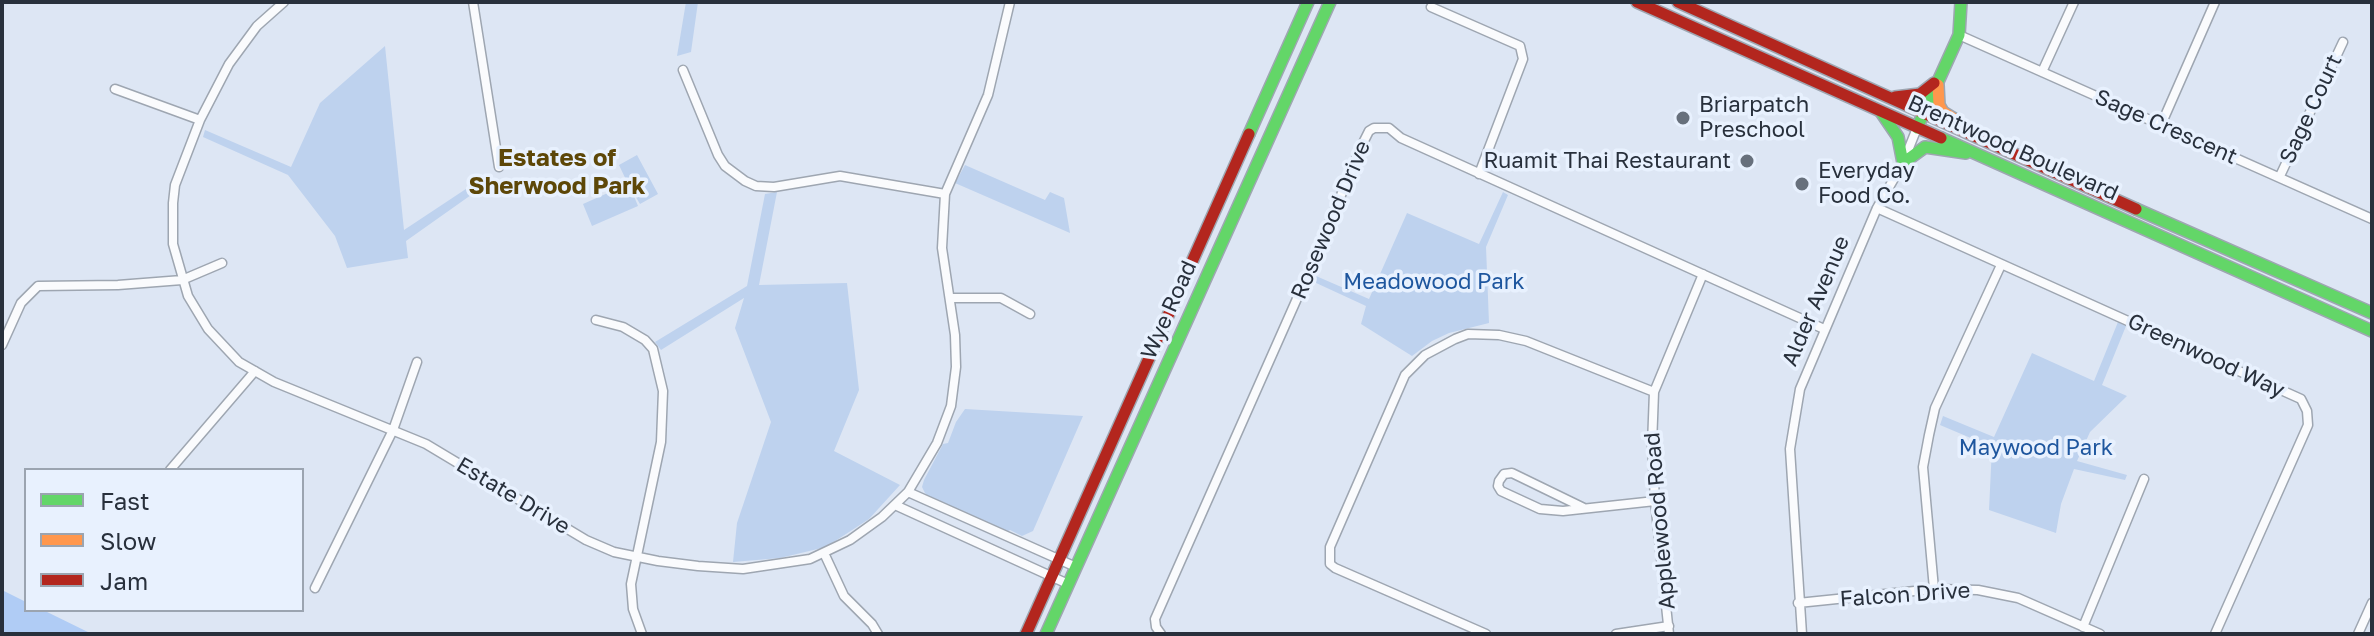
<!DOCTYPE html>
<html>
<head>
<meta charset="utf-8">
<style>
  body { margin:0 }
  #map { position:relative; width:2374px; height:636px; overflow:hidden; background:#dde6f4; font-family:"Golos Text",sans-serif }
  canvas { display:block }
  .frame { position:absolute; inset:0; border:4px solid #28303c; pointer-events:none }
  .legend { position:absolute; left:24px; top:468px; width:280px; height:144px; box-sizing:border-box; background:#e8f1fe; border:2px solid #9ba4b0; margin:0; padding:10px 14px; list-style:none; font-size:24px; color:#28303c }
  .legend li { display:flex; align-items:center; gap:16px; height:40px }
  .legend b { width:40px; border:2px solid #9ba4b0 }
</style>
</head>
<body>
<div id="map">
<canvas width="2374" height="636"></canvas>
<div class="frame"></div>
<ul class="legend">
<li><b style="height:10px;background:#63d668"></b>Fast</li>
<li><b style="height:10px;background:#ff974d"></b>Slow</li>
<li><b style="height:10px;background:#b3261e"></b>Jam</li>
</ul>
</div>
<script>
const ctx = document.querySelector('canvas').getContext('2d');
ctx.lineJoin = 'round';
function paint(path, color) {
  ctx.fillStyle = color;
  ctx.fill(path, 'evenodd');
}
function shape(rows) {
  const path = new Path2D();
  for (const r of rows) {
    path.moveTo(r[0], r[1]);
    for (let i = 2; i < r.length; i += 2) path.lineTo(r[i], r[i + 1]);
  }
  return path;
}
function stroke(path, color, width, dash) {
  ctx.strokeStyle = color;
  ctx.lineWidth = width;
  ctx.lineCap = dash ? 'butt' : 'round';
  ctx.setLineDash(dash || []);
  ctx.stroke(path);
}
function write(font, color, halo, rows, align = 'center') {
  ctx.font = font + ' "Golos Text",sans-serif';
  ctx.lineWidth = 7;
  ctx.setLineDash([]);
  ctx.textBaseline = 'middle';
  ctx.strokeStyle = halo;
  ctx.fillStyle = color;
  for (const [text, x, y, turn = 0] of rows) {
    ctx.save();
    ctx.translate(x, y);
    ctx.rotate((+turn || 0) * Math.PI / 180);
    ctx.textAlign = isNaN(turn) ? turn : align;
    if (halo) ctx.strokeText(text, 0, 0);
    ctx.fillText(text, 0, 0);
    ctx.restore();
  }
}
paint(shape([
  [686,2,698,2,691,52,677,56],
  [385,46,404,230,484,177,488,183,406,241,408,258,347,268,335,236,288,175,203,137,205,130,291,167,320,103],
  [637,155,658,194,640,204,631,189,638,206,592,226,583,204,628,184,619,165],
  [965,165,1045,200,1050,192,1064,198,1070,233,955,183],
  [777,192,759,285,847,283,859,390,834,451,900,485,869,519,826,547,780,558,733,562,737,523,771,422,735,328,744,298,661,350,655,342,747,286,765,194],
  [1503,192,1508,195,1486,247,1489,323,1449,333,1432,341,1412,356,1361,324,1366,306,1314,282,1316,276,1369,299,1407,213,1479,244],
  [2118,322,2126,326,2102,385,2127,396,2090,432,2077,461,2127,475,2125,480,2074,469,2061,504,2056,533,1989,510,1992,447,1940,425,1943,416,1994,437,2032,353,2094,381],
  [965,409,1083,416,1033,531,1022,536,1010,530,1007,532,930,498,925,493,922,487,924,480,943,444,948,443,956,422]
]), '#bed2ee');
paint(shape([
  [2,590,26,602,26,610,43,610,92,634,2,634]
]), '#b0ccf5');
const street = shape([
  [284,2,257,26,229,64,200,120,175,185,173,203,173,244,188,296,208,329,239,362,274,382,426,444,586,540,614,552,658,561,698,566,743,569,810,559,850,540,882,517,908,492,937,443,951,406,956,367,955,335,942,248,945,194,988,95,1010,2],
  [473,2,499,167],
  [1431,7,1520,46,1523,59,1479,174],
  [1959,35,2372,219],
  [683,70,718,155,725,166,745,181,756,186,774,187,840,176,945,194],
  [2042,72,2074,2],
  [115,89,200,120],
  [2161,125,2215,2],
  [2280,176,2343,42],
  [1877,208,2301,399,2307,411,2308,425,2215,634],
  [950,298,1001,298,1030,314],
  [596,320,623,327,645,340,653,349,663,391,661,442,631,584,633,609,642,634],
  [2,345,21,303,38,286,118,285,182,280,222,263],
  [170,470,255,371],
  [908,492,1076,567],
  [895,505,1068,584],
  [1584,508,1512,473,1504,474,1499,481,1498,486,1501,491,1540,509,1563,511,1655,501],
  [824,553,844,596,872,624,878,634],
  [315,588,393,430,417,362],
  [1934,589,1923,467,1929,435,1935,408,2001,265],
  [1798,603,1934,589,1978,590,2018,598,2100,634],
  [2083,627,2144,479],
  [1161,634,1156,627,1155,619,1307,276,1363,143,1369,131,1374,128,1389,128,1401,138,1824,329],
  [1486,634,1335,568,1330,564,1330,547,1405,375,1425,355,1455,339,1468,334,1499,335,1526,341,1654,392],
  [1616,634,1669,626],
  [1669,634,1655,501,1652,445,1654,392,1703,274],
  [1802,634,1790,449,1800,389,1877,208,1903,163,1917,128],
  [2358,634,2372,603]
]);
const fast = shape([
  [1881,112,1898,137,1903,163,1925,147,1966,153],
  [1917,128,1959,35,1961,2],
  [1249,134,1308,2],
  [1941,138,2372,331],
  [2136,209,2372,313],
  [1046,634,1330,2]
]);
const slow = shape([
  [1938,85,1939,105,1943,112,1956,120]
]);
const jam = shape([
  [1637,2,1941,138],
  [1678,2,2136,209],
  [1895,97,1920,94,1934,83],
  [1026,634,1249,134]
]);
stroke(street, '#9ea6b1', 11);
stroke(fast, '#9ea6b1', 14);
stroke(slow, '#9ea6b1', 14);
stroke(jam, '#9ea6b1', 14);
stroke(street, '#fafbfd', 8);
stroke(fast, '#63d668', 11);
stroke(slow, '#ff974d', 11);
stroke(jam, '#b3261e', 11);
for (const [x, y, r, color] of [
  [1683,118,8,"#67707c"],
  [1747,161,8,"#67707c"],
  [1802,184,8,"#67707c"]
]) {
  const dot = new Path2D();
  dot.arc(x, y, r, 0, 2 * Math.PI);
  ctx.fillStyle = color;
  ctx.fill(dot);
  stroke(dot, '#e8f1fe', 3);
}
write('22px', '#28303c', '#e8f1fe', [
  ["Briarpatch",1699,105],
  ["Preschool",1699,130],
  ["Ruamit Thai Restaurant",1731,161,"right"],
  ["Everyday",1818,171],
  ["Food Co.",1818,196]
], 'left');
write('22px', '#28303c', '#e8f1fe', [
  ["Sage Court",2311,109,-65],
  ["Sage Crescent",2166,127,24],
  ["Brentwood Boulevard",2013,148,24],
  ["Rosewood Drive",1331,220,-67],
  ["Alder Avenue",1816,301,-67],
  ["Wye Road",1169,310,-66],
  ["Greenwood Way",2206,356,25],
  ["Estate Drive",513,496,31],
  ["Applewood Road",1660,521,-95],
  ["Falcon Drive",1905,595,-4]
]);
write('22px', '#1e569e', '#e8f1fe', [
  ["Meadowood Park",1434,282],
  ["Maywood Park",2036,448]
]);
write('bold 24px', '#5d4708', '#e8f1fe', [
  ["Estates of",557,158],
  ["Sherwood Park",557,186]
]);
</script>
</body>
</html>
